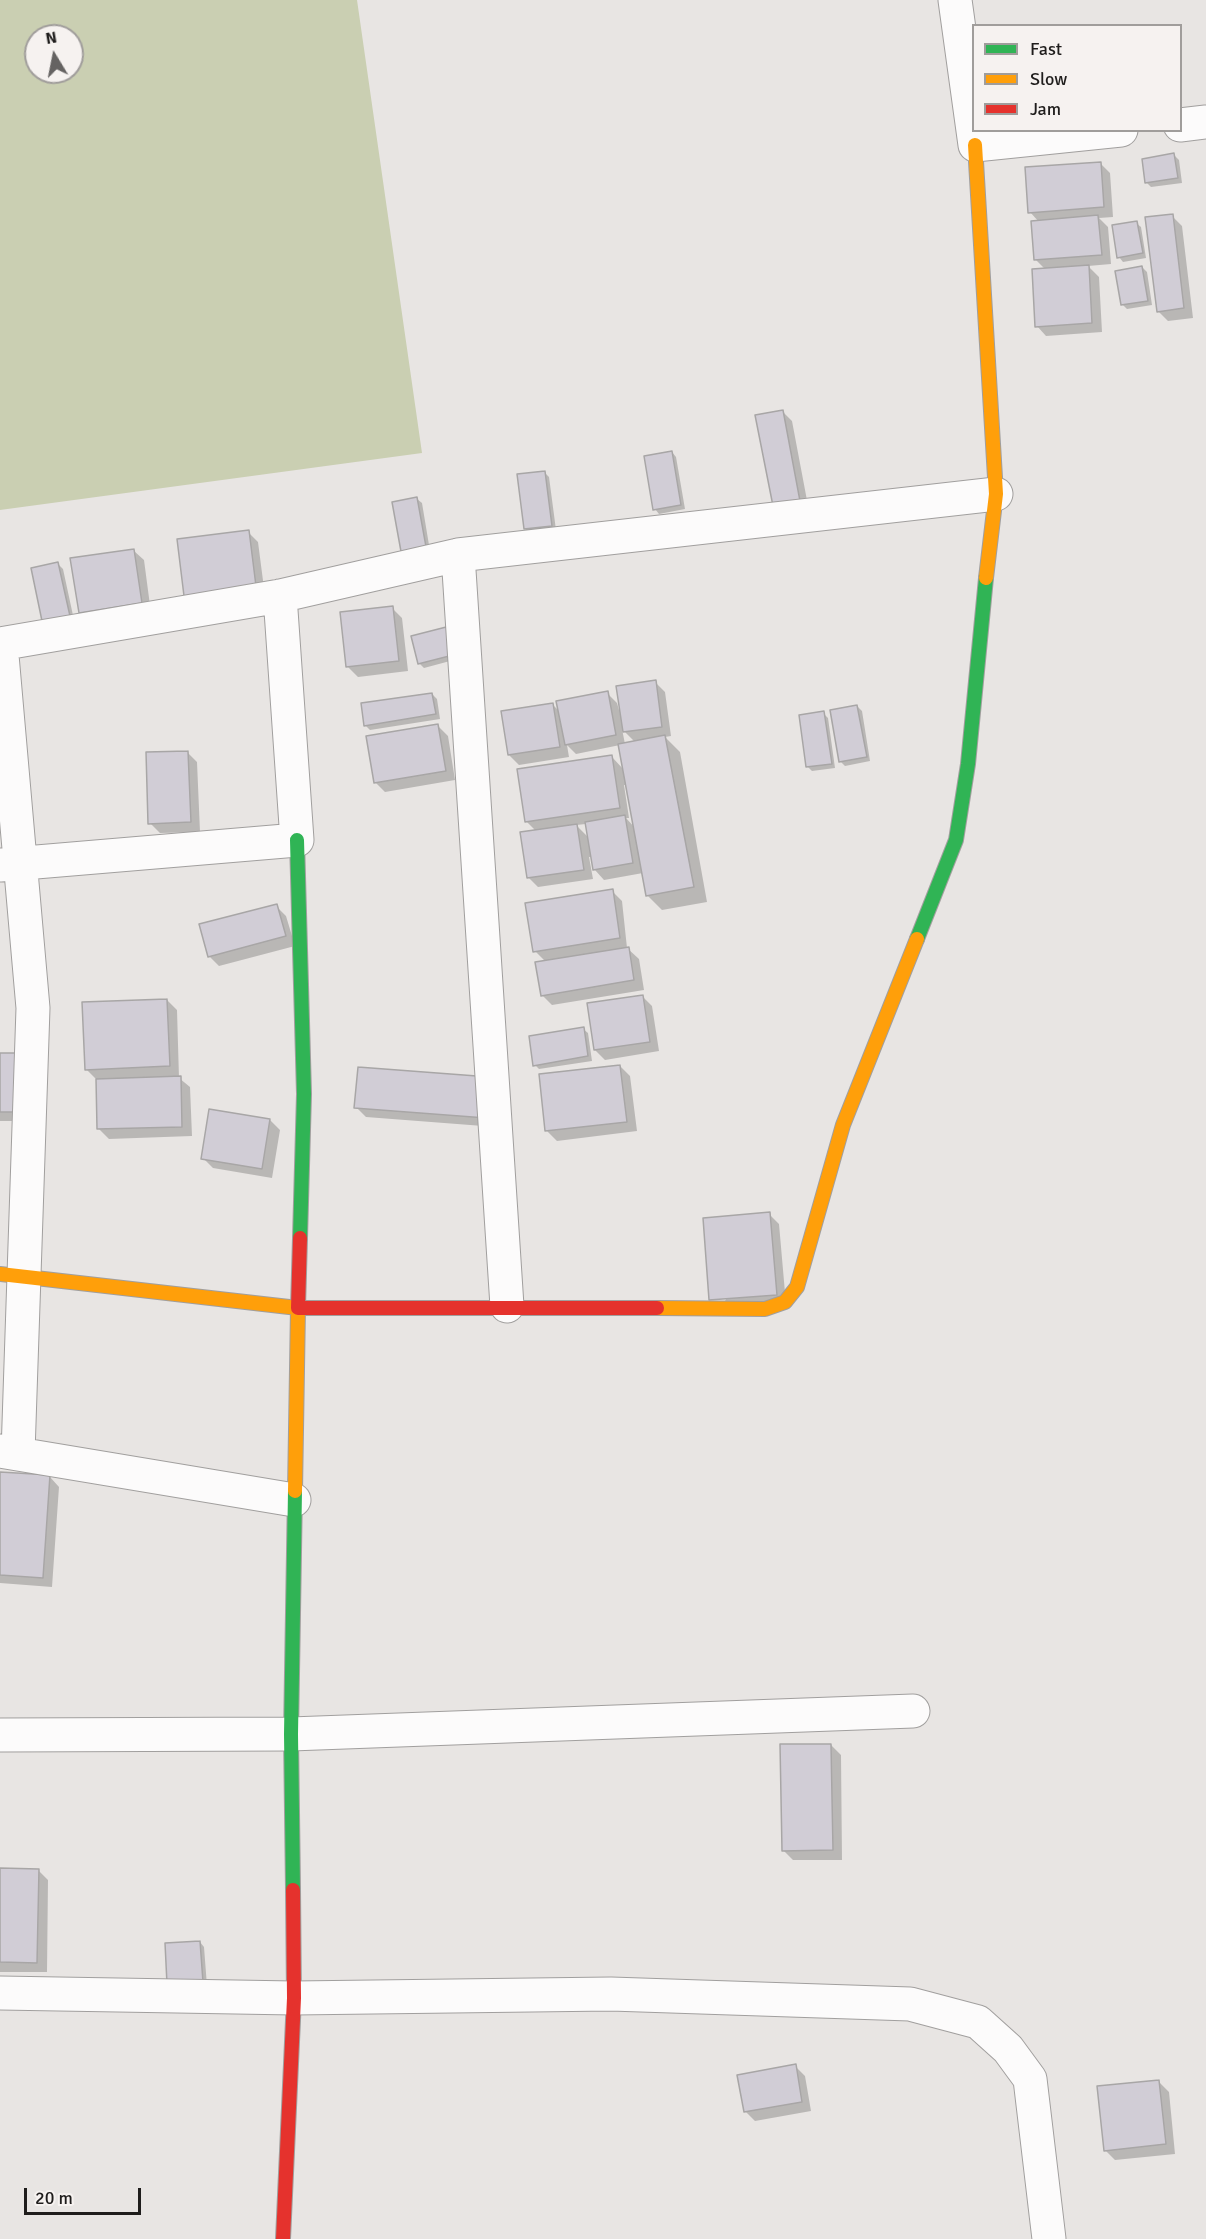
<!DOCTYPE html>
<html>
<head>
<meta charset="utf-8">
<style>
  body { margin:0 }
  #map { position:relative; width:1206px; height:2239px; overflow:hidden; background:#e8e5e3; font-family:Signika,sans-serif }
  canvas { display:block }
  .legend { position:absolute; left:972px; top:24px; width:210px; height:108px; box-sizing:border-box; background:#f6f2f0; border:2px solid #a09d9b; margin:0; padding:8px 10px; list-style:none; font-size:18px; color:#1f1d1c }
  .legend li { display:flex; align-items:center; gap:12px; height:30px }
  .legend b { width:30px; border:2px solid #a09d9b }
  .north { position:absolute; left:24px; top:24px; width:60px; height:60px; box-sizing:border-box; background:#f6f2f0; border:2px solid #a09d9b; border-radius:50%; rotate:350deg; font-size:16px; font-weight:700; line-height:24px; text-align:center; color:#1f1d1c }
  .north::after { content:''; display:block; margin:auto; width:21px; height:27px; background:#656362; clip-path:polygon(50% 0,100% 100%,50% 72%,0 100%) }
  .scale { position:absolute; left:24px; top:2188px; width:117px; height:27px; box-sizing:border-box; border:3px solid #1f1d1c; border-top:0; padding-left:8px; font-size:18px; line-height:21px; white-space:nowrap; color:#1f1d1c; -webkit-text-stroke:4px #f6f2f0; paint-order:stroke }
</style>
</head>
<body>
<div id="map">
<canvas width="1206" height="2239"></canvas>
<ul class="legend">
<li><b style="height:8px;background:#30b455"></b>Fast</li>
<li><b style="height:8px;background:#ff9f0a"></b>Slow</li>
<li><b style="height:8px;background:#e5322d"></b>Jam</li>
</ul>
<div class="north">N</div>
<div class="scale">20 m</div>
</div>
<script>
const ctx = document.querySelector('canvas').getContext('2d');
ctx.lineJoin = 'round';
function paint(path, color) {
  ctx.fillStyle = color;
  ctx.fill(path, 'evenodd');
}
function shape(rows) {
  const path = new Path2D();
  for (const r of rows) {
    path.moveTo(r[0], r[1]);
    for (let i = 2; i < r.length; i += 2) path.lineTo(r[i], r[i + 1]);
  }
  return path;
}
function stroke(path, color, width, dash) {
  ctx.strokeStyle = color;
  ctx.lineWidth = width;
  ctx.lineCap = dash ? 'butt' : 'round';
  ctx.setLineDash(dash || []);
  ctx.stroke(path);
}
paint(shape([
  [0,0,357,0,422,453,0,510],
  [36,36,72,36,72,72,36,72]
]), '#cacfb2');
paint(shape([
  [1174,155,1179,160,1182,183,1151,187,1147,183,1143,160],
  [1100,163,1110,173,1113,217,1099,218,1108,227,1111,264,1088,266,1099,277,1102,332,1046,336,1037,326,1046,270,1035,259,1039,222,1030,212],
  [1172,216,1182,226,1193,318,1168,321,1158,311],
  [1136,223,1141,227,1146,258,1123,262,1119,257],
  [1142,267,1147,272,1152,305,1127,309,1122,304],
  [782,411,792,421,809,511,784,515],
  [672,452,676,457,685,509,659,514,655,509],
  [545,473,549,477,556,530,530,533,525,529],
  [417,499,422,503,431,557,394,503],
  [248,532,258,542,265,596,196,605],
  [134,551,144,560,151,613,90,622,80,612],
  [58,564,63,569,74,620,48,625],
  [392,608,402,618,408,671,358,677,348,667],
  [454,626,465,657,424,668,419,663],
  [655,682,665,692,671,736,665,737,680,752,707,902,662,910,647,895,643,873,604,880,595,870,592,857,589,857,593,879,538,887,528,877,536,831,526,821,612,757,624,770,620,745,576,754,567,745,569,757,519,765,509,755,552,704,560,712,607,693,617,703,619,710,621,710],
  [622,729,635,742,625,744],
  [624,785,627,785,635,828,626,818,629,818],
  [586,824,589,838,576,825],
  [432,694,437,699,440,719,370,730,365,725],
  [857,706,862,711,870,761,845,766,840,761],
  [823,713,828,718,835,768,812,771,807,766],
  [438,726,448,736,455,780,385,792,375,782],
  [187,752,197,762,200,832,160,833,150,823],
  [612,891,622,901,627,948,639,959,644,990,552,1005,542,995,546,962,535,951],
  [276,906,286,916,295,946,219,966,209,956],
  [642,996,652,1006,659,1051,605,1060,595,1050],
  [167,1000,177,1010,179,1078,190,1087,192,1136,109,1139,99,1129,96,1079,86,1069],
  [583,1029,588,1033,592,1061,539,1069,535,1065],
  [0,1055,24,1121,0,1121],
  [620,1066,630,1076,637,1131,557,1141,547,1131],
  [489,1079,496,1127,366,1117,356,1107],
  [270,1120,280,1130,272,1178,213,1168,203,1158],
  [769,1214,779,1224,786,1304,721,1309],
  [0,1473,50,1477,59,1487,52,1587,0,1583],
  [831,1745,841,1755,842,1860,793,1860,783,1850],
  [0,1870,38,1870,48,1880,47,1972,0,1972],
  [200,1942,204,1947,207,1986,173,1988],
  [795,2066,805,2076,811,2111,755,2121,745,2111],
  [1159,2082,1169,2092,1175,2154,1115,2160,1105,2150]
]), '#0003');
const building = shape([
  [1174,153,1178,178,1145,183,1142,159,1174,153],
  [1101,162,1104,207,1028,213,1025,167,1101,162],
  [1173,214,1184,308,1157,312,1145,217,1173,214],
  [1098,215,1102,255,1034,260,1031,221,1098,215],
  [1137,221,1143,253,1117,258,1112,225,1137,221],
  [1089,265,1092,323,1035,327,1032,269,1089,265],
  [1142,266,1148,301,1121,305,1115,271,1142,266],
  [783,410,800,501,773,506,755,415,783,410],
  [672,451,681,505,653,510,644,456,672,451],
  [545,471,552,526,524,529,517,474,545,471],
  [417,497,427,552,402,557,392,502,417,497],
  [249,530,256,586,184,596,177,539,249,530],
  [134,549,142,603,79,613,70,558,134,549],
  [58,562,70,616,42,621,31,568,58,562],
  [393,606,399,661,346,667,340,612,393,606],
  [454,625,461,653,418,664,411,636,454,625],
  [656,680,662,727,623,732,616,686,656,680],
  [608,691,616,735,565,745,556,701,608,691],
  [432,693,436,714,364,726,361,703,432,693],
  [553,703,560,747,508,755,501,711,553,703],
  [857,705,867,757,839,762,830,710,857,705],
  [824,711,832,764,806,767,799,715,824,711],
  [438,724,446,771,374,783,366,736,438,724],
  [665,735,694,887,646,896,618,744,665,735],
  [188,751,191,822,148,824,146,752,188,751],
  [612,755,620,808,525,822,517,769,612,755],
  [625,815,633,863,593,870,585,822,625,815],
  [577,824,584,870,527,878,520,832,577,824],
  [613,889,620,938,533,952,525,903,613,889],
  [277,904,286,936,208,957,199,924,277,904],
  [629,947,634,980,541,996,535,962,629,947],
  [643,995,650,1042,594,1050,587,1003,643,995],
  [167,999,170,1066,85,1070,82,1002,167,999],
  [584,1027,588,1056,533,1066,529,1036,584,1027],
  [0,1053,15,1053,15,1112,0,1112,0,1053],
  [620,1065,627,1122,545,1131,539,1074,620,1065],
  [358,1067,490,1077,486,1118,354,1108,358,1067],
  [181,1076,182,1127,97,1129,96,1079,181,1076],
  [209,1109,270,1119,262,1169,201,1159,209,1109],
  [770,1212,777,1295,709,1300,703,1218,770,1212],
  [0,1472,50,1475,43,1578,0,1575,0,1472],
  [780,1744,831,1744,833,1850,782,1851,780,1744],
  [0,1868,39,1869,37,1963,0,1962,0,1868],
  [200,1941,203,1982,167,1984,165,1943,200,1941],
  [796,2064,802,2102,744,2112,737,2075,796,2064],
  [1159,2080,1166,2144,1104,2151,1097,2086,1159,2080]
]);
paint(building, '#d1cdd6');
stroke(building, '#a8a6a6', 1.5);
const street = shape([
  [955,0,975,145,1121,130],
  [1180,125,1206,122],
  [458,555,507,1306],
  [0,644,280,596,458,555,996,494],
  [1,644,33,1008,18,1453],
  [0,865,297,840,280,596],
  [0,1451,294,1500],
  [0,1735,291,1734,913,1711],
  [0,1993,294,1998,611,1994,910,2004,978,2022,1008,2049,1030,2079,1049,2239]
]);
const fast = shape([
  [297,840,304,1094,300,1238],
  [917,939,956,840,968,764,986,578],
  [293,1890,291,1734,295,1491]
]);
const slow = shape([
  [975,145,996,494,986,578],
  [0,1274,298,1308,295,1491],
  [657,1308,765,1309,785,1302,797,1287,843,1125,917,939]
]);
const jam = shape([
  [300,1238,298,1308,657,1308],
  [283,2239,294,1998,293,1890]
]);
stroke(street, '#a19f9e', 35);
stroke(fast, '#a19f9e', 16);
stroke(slow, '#a19f9e', 16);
stroke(jam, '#a19f9e', 16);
stroke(street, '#fcfbfb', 33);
stroke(fast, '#30b455', 14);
stroke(slow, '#ff9f0a', 14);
stroke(jam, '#e5322d', 14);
</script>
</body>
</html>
